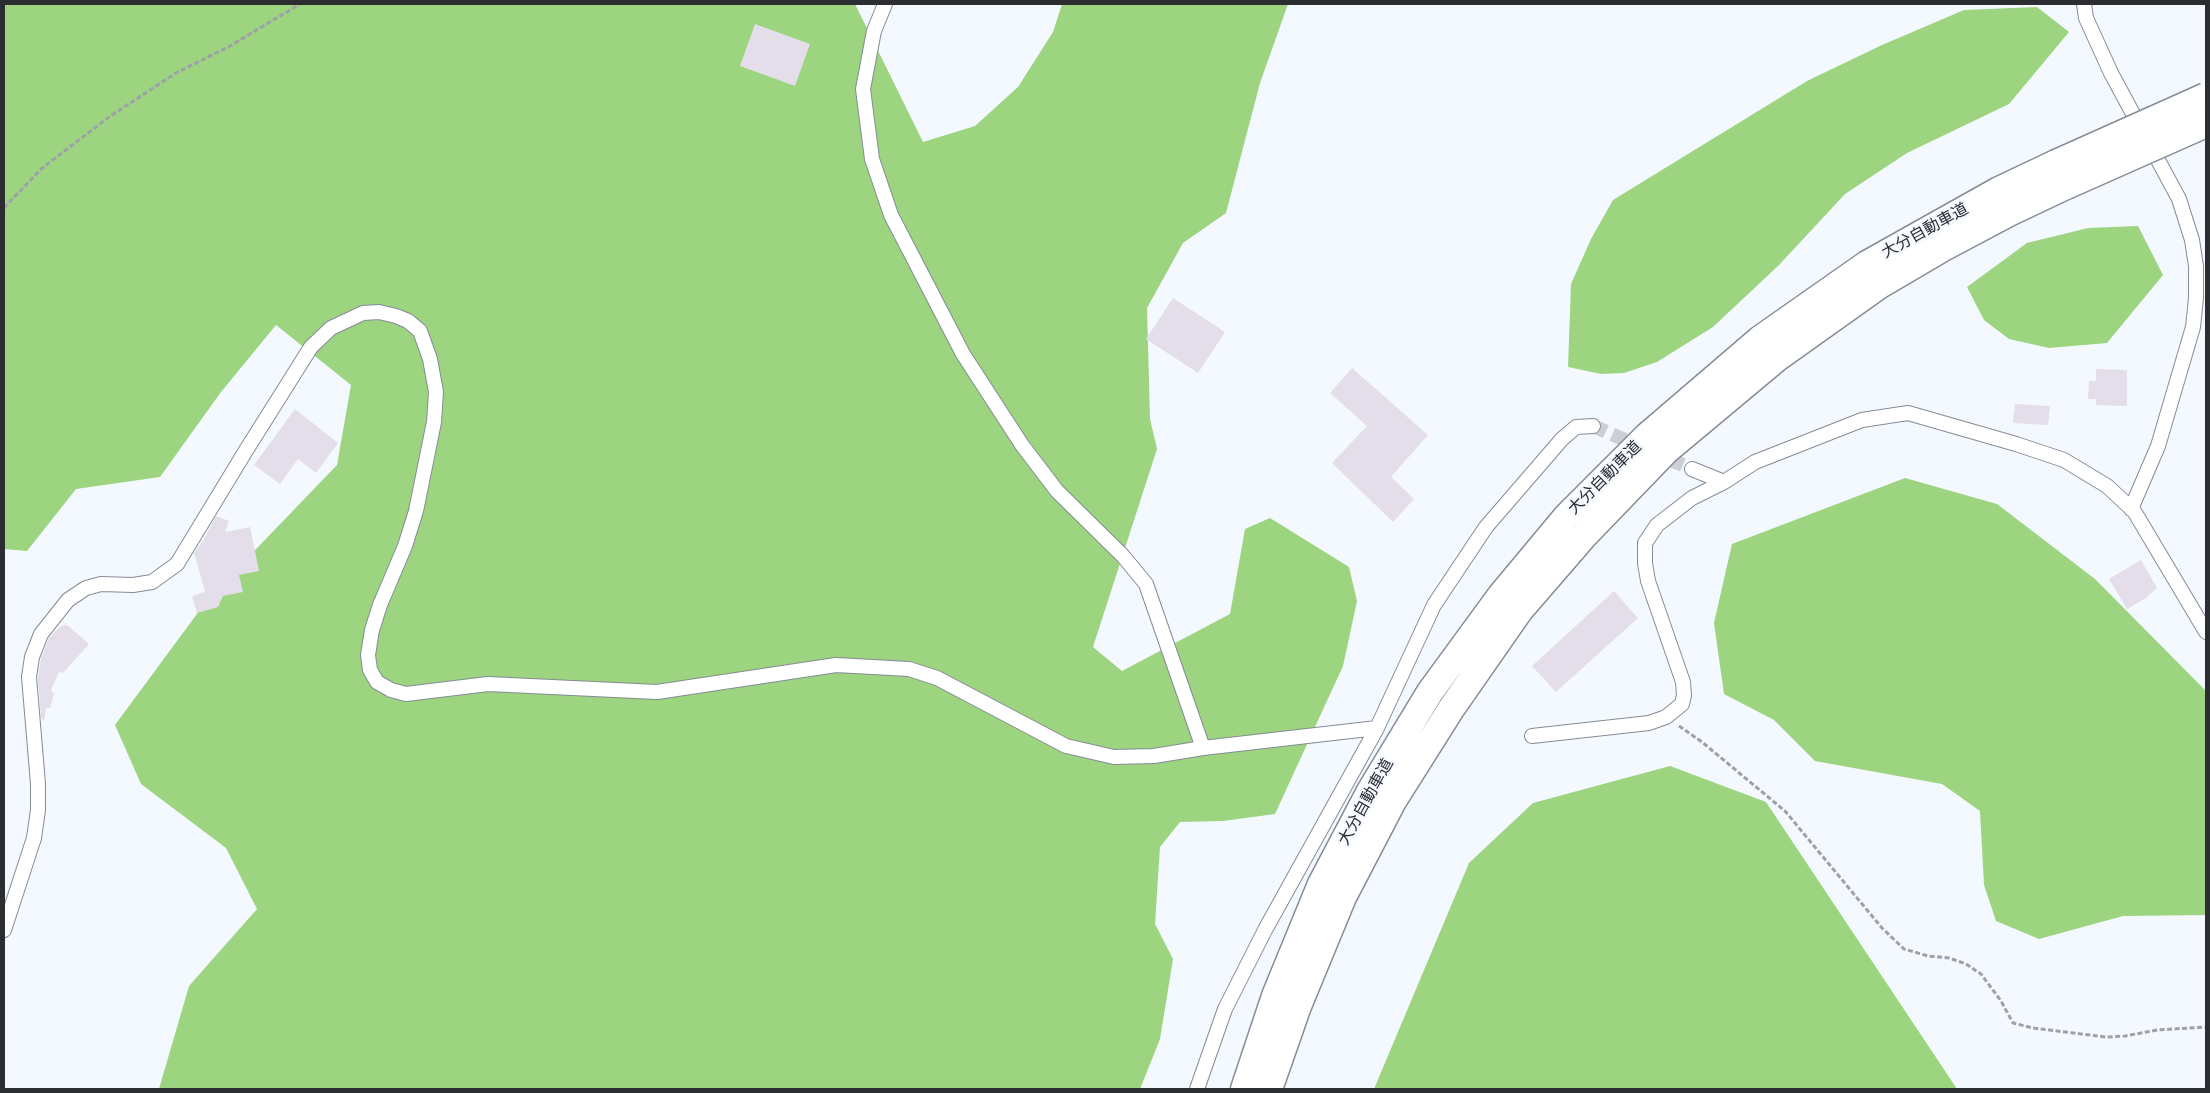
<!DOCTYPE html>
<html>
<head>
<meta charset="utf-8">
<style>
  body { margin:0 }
  #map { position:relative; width:2210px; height:1093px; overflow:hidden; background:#f4f8ff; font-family:"Fira Sans",sans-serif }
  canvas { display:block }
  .frame { position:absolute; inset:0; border:5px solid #2b2d31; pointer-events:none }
</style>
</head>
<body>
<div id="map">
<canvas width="2210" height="1093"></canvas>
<div class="frame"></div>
</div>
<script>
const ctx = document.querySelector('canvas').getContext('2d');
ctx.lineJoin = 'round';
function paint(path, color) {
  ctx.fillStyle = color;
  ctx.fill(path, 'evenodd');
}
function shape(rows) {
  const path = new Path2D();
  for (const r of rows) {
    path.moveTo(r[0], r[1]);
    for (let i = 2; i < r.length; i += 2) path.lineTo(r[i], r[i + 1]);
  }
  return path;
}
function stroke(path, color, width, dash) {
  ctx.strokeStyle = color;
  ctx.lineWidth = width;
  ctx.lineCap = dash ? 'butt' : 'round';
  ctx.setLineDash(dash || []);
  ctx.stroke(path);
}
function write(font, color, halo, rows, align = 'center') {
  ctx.font = font + ' "Fira Sans","Noto Sans JP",sans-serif';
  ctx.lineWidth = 5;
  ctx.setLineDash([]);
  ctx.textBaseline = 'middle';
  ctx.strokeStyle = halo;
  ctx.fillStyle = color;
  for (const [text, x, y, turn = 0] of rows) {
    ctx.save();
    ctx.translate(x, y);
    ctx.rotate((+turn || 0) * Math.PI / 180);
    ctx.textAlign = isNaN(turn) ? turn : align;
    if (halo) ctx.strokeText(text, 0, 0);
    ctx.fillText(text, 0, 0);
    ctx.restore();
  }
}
paint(shape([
  [4,4,855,4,923,142,975,126,1018,87,1053,32,1062,4,1288,4,1260,83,1226,213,1183,243,1147,308,1150,419,1157,449,1093,647,1122,671,1230,614,1245,529,1270,518,1349,567,1357,601,1343,666,1275,814,1223,821,1180,822,1160,847,1155,924,1173,959,1160,1039,1140,1089,159,1089,189,986,257,909,226,848,141,784,115,725,208,599,337,465,351,385,276,325,221,392,160,477,76,489,27,551,4,549],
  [2037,7,2069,32,2009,104,1907,153,1845,194,1779,265,1713,327,1657,362,1624,373,1601,374,1568,367,1571,284,1591,239,1613,200,1807,81,1882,45,1964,10],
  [2138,226,2163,275,2107,343,2049,348,2009,339,1984,320,1967,287,2027,243,2088,228],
  [1905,478,1997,504,2095,579,2206,691,2206,915,2123,916,2039,939,1996,921,1984,885,1980,811,1942,784,1815,761,1774,720,1724,694,1714,623,1732,544],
  [1670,766,1766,802,1957,1089,1374,1089,1469,863,1533,803]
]), '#9cd47f');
paint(shape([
  [755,24,810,44,795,86,740,66],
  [1173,298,1225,332,1198,373,1146,339],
  [1352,368,1428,435,1391,477,1414,499,1393,522,1332,463,1367,426,1330,393],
  [2096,369,2127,370,2127,406,2096,405,2096,399,2088,399,2089,381,2096,381],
  [2015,404,2050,406,2048,425,2013,423],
  [295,409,338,443,316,473,298,459,280,484,254,465],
  [216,516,229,521,225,532,250,527,259,571,239,575,243,592,223,596,218,607,197,613,192,596,205,592,194,553,203,541],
  [2141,560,2157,588,2146,598,2127,609,2109,579],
  [1614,591,1638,618,1556,692,1532,666],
  [67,625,89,644,63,673,59,672,51,690,54,694,50,708,46,708,44,721,41,717,38,677,41,659,49,638,61,626]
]), '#e3deea');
stroke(shape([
  [1593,426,1692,469]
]), '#cccfd6', 14, [14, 7]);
const minor = shape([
  [885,4,874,31,863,89,872,159,891,215,963,354,1022,445,1057,491,1123,556,1146,584,1203,748],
  [2084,4,2086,18,2111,73,2179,199,2192,240,2196,266,2196,298,2193,327,2158,446,2131,509],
  [1692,469,1724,482],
  [1532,736,1649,723,1666,717,1682,704,1684,695,1683,682,1648,581,1645,563,1645,543,1657,525,1692,498,1724,482,1755,462,1862,420,1908,413,2016,444,2064,460,2107,486,2134,511,2206,632],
  [4,930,34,838,38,810,38,784,29,677,32,657,41,634,68,600,86,588,101,584,133,585,152,582,177,564,245,452,311,347,331,328,363,313,379,312,396,316,408,321,420,331,430,359,436,392,434,422,416,511,405,546,380,605,372,630,368,655,370,670,377,682,391,690,406,694,488,684,657,692,836,665,909,669,937,678,1066,746,1114,757,1154,756,1203,748,1377,728],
  [1197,1089,1225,1009,1265,930,1377,728,1434,605,1486,527,1562,439,1576,427,1593,426]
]);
const motorway = shape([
  [1244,1089,1275,996,1321,884,1370,791,1430,692,1501,595,1566,517,1648,435,1760,339,1867,264,1999,190,2056,163],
  [1269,1089,1298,1006,1343,897,1393,801,1451,709,1520,610,1584,536,1667,450,1776,359,1880,285,1943,248,2009,213,2066,186]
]);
stroke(minor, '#858c96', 16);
stroke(motorway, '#858c96', 29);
stroke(shape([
  [4,208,41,169,109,117,176,73,230,46,300,4],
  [1679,726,1702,742,1785,811,1882,928,1904,949,1928,956,1949,958,1966,964,1981,974,2001,1001,2013,1023,2033,1028,2106,1037,2125,1036,2157,1030,2206,1027]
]), '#9ea1a7', 3, [5, 2.5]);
stroke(minor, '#fff', 14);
stroke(motorway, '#fff', 26);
const motorwayBridge = shape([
  [2056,163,2206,96],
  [2066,186,2206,124]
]);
stroke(motorwayBridge, '#858c96', 29, []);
stroke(motorwayBridge, '#fff', 26);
write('16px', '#2b2d31', '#f4f8ff', [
  ["大分自動車道",1925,231,-29],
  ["大分自動車道",1605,478,-45],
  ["大分自動車道",1366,802,-61]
]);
</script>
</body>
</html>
